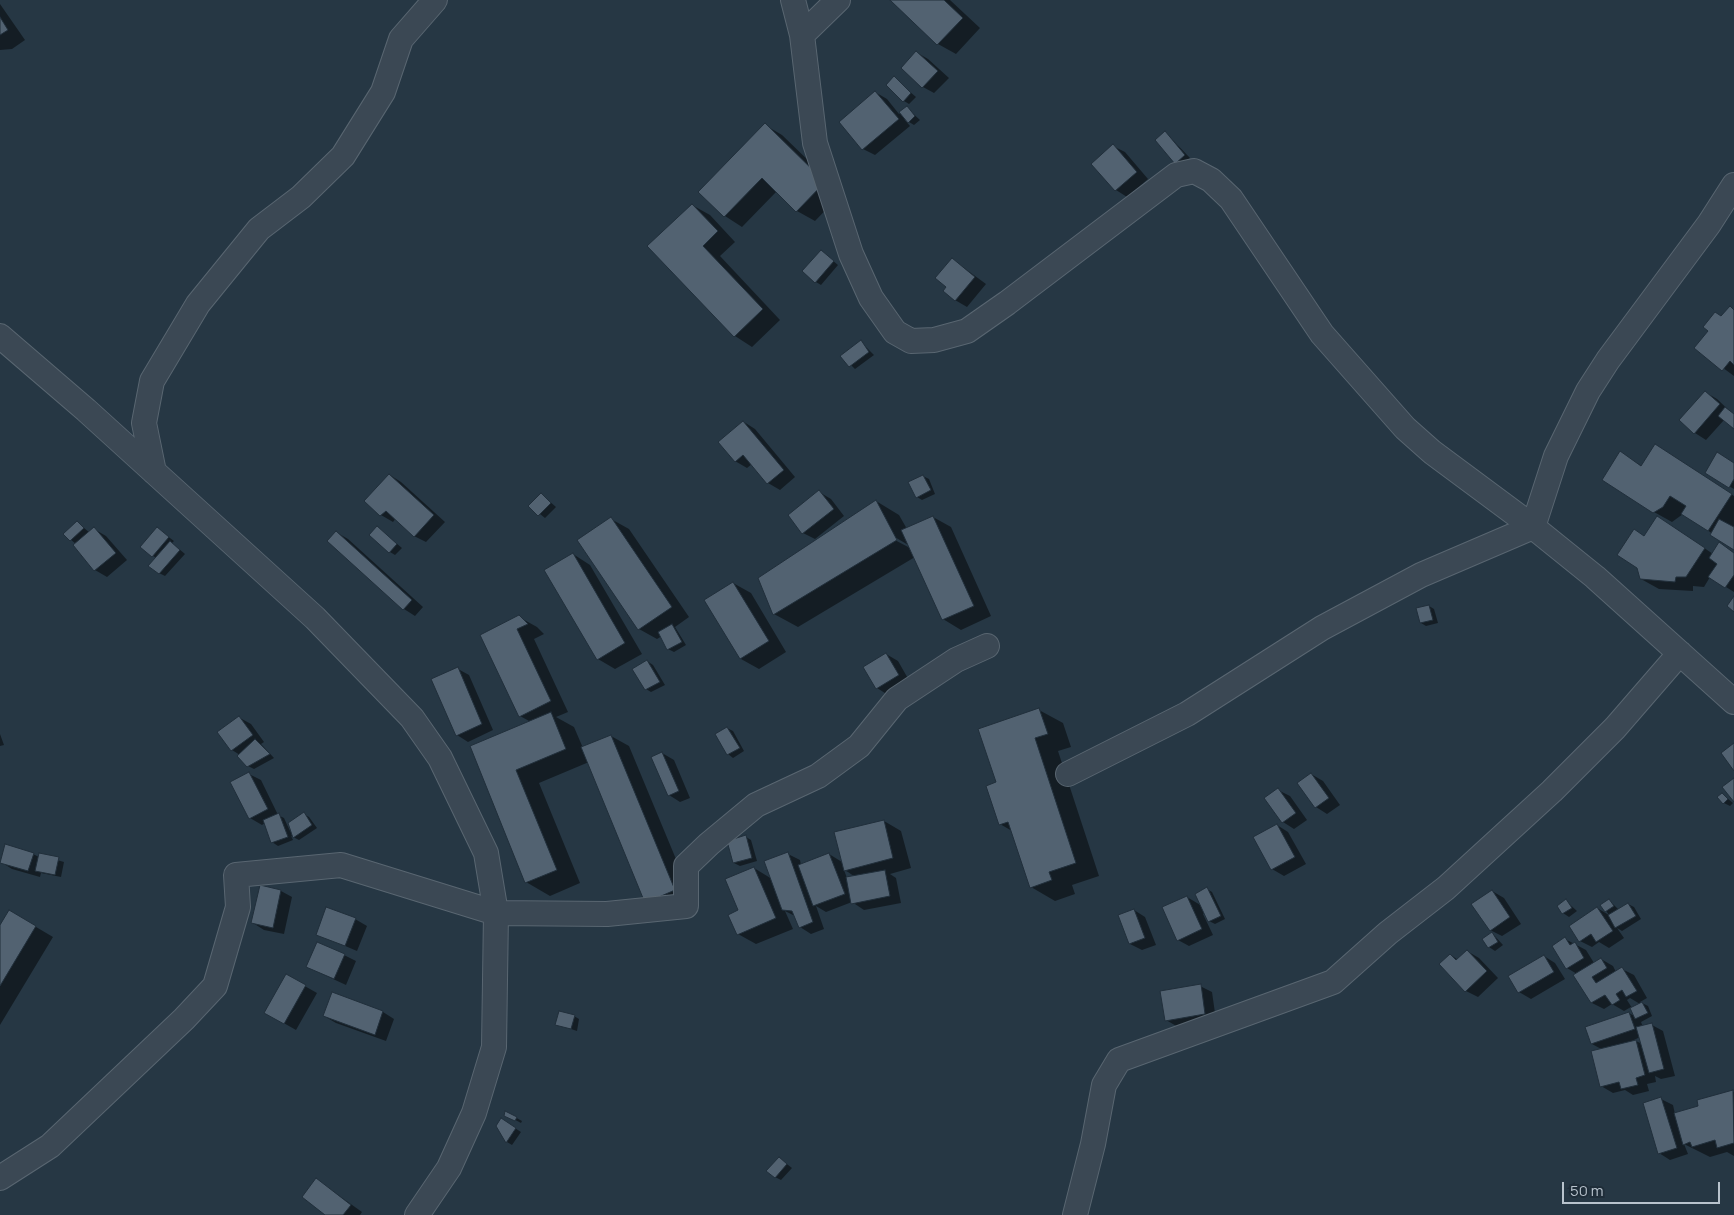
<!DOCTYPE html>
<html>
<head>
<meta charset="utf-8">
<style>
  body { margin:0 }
  #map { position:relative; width:1734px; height:1215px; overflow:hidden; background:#263744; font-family:Manrope,sans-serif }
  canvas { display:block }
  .scale { position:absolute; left:1562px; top:1182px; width:158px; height:22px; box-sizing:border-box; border:2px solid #b8c3cd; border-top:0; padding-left:6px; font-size:15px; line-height:18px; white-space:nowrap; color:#b8c3cd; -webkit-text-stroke:4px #1f2d39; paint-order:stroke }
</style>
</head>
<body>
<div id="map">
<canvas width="1734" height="1215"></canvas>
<div class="scale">50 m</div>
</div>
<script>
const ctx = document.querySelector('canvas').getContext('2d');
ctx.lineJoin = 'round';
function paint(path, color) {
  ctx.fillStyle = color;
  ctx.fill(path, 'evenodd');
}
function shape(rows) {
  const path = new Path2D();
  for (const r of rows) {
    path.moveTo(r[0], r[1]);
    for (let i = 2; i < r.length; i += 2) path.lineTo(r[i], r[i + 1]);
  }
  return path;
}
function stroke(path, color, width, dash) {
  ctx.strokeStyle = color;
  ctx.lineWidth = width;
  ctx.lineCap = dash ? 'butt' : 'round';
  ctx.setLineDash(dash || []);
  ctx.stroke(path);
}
paint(shape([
  [892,0,950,0,980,28,956,54,938,44],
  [0,4,25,40,12,49,0,50],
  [916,52,928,59,949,78,934,93,923,87],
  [894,78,916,97,909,104,904,101],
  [875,92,887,99,899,114,907,108,920,120,914,125,904,119,910,126,875,155,863,149],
  [765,125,782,135,842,193,815,221,797,211,777,191,742,227,725,216],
  [1165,132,1190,158,1181,166,1176,163],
  [1113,146,1125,152,1148,179,1127,197,1116,190,1092,164],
  [692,205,710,215,735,242,720,256,780,320,752,347,735,336,649,246],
  [826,255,838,265,821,285,816,282],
  [952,259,986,284,967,307,955,300,948,287],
  [1730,307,1734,310,1734,376,1696,348],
  [861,342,874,355,855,369,842,356],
  [1705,392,1717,399,1734,415,1734,428,1724,420,1706,440,1695,433],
  [744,422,755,429,795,477,780,490,768,483,752,464,747,468,735,461],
  [1620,453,1642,466,1673,456,1734,496,1734,548,1683,514,1672,522,1654,512],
  [1734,464,1734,489,1706,473],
  [390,475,401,482,445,522,426,542,414,536,396,518,393,522,381,515],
  [923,476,929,479,935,494,922,500,917,497],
  [819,492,831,499,844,516,815,539,803,533],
  [541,494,556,507,545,518,530,506],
  [876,501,899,515,907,529,933,517,951,527,991,616,961,630,943,619,915,557,798,627,774,614],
  [893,536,910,546,910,548,891,538],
  [611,519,629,529,689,617,675,627,686,645,674,652,668,649,662,636,657,639,639,629],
  [77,522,90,533,94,529,106,536,127,560,107,577,95,570,74,546,76,544,64,534],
  [377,527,402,548,395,555,390,552],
  [1675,528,1713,554,1720,544,1734,553,1734,592,1710,577,1704,587,1693,586,1693,591,1659,589,1641,579,1645,537],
  [162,532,174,541,172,543,185,554,165,576,159,573,157,558,153,556],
  [336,532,348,539,423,607,415,616,404,609],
  [573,554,590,565,642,654,615,669,598,659],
  [733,583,751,593,786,652,759,669,741,659,706,600],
  [1429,606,1434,609,1438,623,1426,626,1421,623],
  [519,617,537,627,544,634,534,639,568,712,556,717,574,727,583,748,611,736,629,746,693,900,664,912,589,762,539,783,580,883,550,896,526,882,471,747,531,722,520,716,482,635],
  [886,654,898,661,910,682,888,695,877,688],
  [647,661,653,665,665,685,651,692,646,689],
  [458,669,469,675,493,730,468,742,457,735],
  [1039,710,1063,723,1071,747,1058,751,1099,876,1072,885,1075,894,1055,901,1031,887,1012,831,1000,824,997,783],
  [240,718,251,724,264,742,261,744,274,758,254,769,248,766,240,755,232,750],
  [727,728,733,731,744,751,733,758,728,754],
  [0,734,4,745,0,746],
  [662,753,674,760,690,798,680,802,669,795],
  [249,774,261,780,278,815,284,818,290,831,304,814,309,817,317,828,299,840,291,836,293,840,278,846,272,842,265,823,262,825,250,818],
  [1311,774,1323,781,1340,805,1327,814,1316,807],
  [1278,790,1290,796,1307,820,1294,829,1283,822],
  [1722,794,1733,803,1730,806,1724,803],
  [884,821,901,831,911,868,890,874,896,878,901,903,864,910,852,902,826,912,816,906,824,929,811,934,800,927,795,916,785,911,793,929,756,944,738,934,740,911,754,868,772,879,788,854,800,860,801,865,829,854,842,862],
  [844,870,848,872,855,877,847,878],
  [1277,825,1288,832,1306,864,1284,876,1272,869,1255,837],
  [746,837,751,840,757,861,740,866,734,863],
  [33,854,39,857,40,855,64,862,61,877,41,873,40,877,12,869,1,862],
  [1207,889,1212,892,1225,919,1215,924,1209,921,1205,913,1203,914,1213,935,1189,946,1178,940,1187,897,1202,906],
  [281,891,292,897,284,934,264,930,253,923],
  [1492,891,1504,898,1521,924,1502,936,1490,930],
  [1609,900,1619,910,1628,904,1634,907,1641,919,1622,931,1617,928,1624,938,1609,948,1599,942,1592,947,1580,941,1597,908,1609,915,1602,905],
  [1566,901,1577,911,1569,917,1563,913,1559,906],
  [1134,910,1145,917,1156,945,1142,950,1130,944],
  [9,911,53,937,0,1025,0,927],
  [355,919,367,926,357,951,317,934],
  [1492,933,1503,945,1495,951,1489,947,1484,939],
  [1565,939,1586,950,1594,963,1601,959,1613,966,1616,972,1622,969,1634,975,1647,998,1640,1002,1648,1006,1652,1016,1641,1022,1643,1027,1652,1025,1663,1031,1675,1076,1661,1079,1655,1076,1656,1082,1647,1084,1649,1091,1633,1095,1625,1090,1613,1093,1601,1086,1603,1050,1592,1044,1629,1013,1636,1017,1631,1007,1624,1011,1612,1004,1604,1009,1592,1003,1575,975,1577,974,1567,968],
  [1630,998,1640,1004,1632,1008,1627,1000],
  [1640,1037,1642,1044,1634,1040],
  [1467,951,1479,958,1498,978,1478,997,1466,991,1451,955,1458,960],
  [344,955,356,961,346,985,307,967],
  [1544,956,1555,963,1565,979,1531,999,1519,992],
  [287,976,317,993,296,1030,266,1013],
  [1200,986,1212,992,1216,1020,1178,1027,1166,1020],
  [333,994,383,1012,394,1019,386,1041,336,1023,324,1016],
  [574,1016,579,1019,577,1031,556,1024],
  [1734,1092,1734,1156,1727,1152,1710,1157,1684,1144,1688,1154,1670,1160,1659,1153,1661,1099,1673,1105,1675,1114,1700,1107,1698,1101],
  [506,1112,522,1121,521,1123,506,1115],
  [507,1123,521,1132,512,1145,507,1142,497,1126],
  [779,1158,792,1168,781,1180,775,1177],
  [317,1180,362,1212,360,1215,327,1215]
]), '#0007');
const building = shape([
  [890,0,944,0,963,18,937,45,890,0],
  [0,17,8,30,0,35,0,17],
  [916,51,938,71,922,88,901,68,916,51],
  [894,76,911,93,903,102,886,85,894,76],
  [875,91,899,119,862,150,839,122,875,91],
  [907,106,915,116,908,123,899,112,907,106],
  [765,123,825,182,796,212,762,178,724,217,698,192,765,123],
  [1165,131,1185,155,1175,164,1155,140,1165,131],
  [1113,144,1137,172,1115,191,1091,164,1113,144],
  [692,204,718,231,703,246,763,309,734,337,647,246,692,204],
  [821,250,834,261,815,283,802,271,821,250],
  [952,258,975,277,955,301,943,291,946,287,935,278,952,258],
  [1730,306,1734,310,1734,365,1730,361,1722,371,1694,348,1708,331,1703,327,1715,312,1721,316,1730,306],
  [861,340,869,352,849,367,840,356,861,340],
  [1705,391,1720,404,1694,434,1679,420,1705,391],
  [1725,407,1734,414,1734,429,1718,416,1725,407],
  [743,421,784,470,767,484,743,455,735,462,718,442,743,421],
  [1655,444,1732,494,1708,531,1681,514,1686,506,1670,496,1663,507,1653,513,1602,480,1620,451,1641,466,1655,444],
  [1717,452,1734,463,1734,479,1729,488,1705,473,1717,452],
  [389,474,434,515,414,537,386,511,380,516,364,501,389,474],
  [923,475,931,490,916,498,908,482,923,475],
  [819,490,834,509,802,534,788,515,819,490],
  [541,493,551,503,538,516,528,506,541,493],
  [876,500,897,540,773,615,758,578,876,500],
  [933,516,974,606,942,620,901,530,933,516],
  [1657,516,1705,548,1686,577,1676,577,1675,582,1640,579,1637,568,1617,555,1634,529,1644,536,1657,516],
  [611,517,672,607,638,630,577,540,611,517],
  [1719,519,1734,527,1734,550,1710,535,1719,519],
  [77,521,84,528,70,541,63,534,77,521],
  [377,526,397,544,389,553,369,535,377,526],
  [94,527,116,553,94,571,73,545,94,527],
  [157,527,169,537,152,557,140,547,157,527],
  [336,531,412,600,403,610,327,541,336,531],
  [170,541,180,550,159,574,148,566,170,541],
  [1719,542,1734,553,1734,575,1725,588,1708,577,1717,564,1709,558,1719,542],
  [573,553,625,643,597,660,544,570,573,553],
  [733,582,769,641,740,659,704,600,733,582],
  [1734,596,1734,612,1727,606,1734,596],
  [1429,605,1433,620,1420,623,1416,608,1429,605],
  [519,615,528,624,517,629,551,701,519,717,480,635,519,615],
  [672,624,682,642,667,650,658,632,672,624],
  [886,653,899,675,876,689,863,667,886,653],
  [647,660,660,682,645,690,632,669,647,660],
  [458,667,482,724,456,736,431,679,458,667],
  [1039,708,1048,734,1035,738,1076,863,1049,872,1052,880,1030,888,1008,822,999,825,986,786,996,782,978,729,1039,708],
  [551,712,566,749,516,770,557,870,525,883,470,746,551,712],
  [239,716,253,735,231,751,217,732,239,716],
  [727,727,740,748,727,755,715,734,727,727],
  [611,735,675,890,645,903,581,747,611,735],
  [255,739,270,754,247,767,237,756,255,739],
  [1734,743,1734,771,1721,753,1734,743],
  [662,752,679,791,668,796,651,757,662,752],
  [249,772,268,809,249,819,230,782,249,772],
  [1311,773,1329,798,1315,808,1297,783,1311,773],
  [1734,778,1734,802,1722,787,1734,778],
  [1278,788,1296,813,1282,823,1264,798,1278,788],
  [1722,793,1728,799,1723,804,1717,797,1722,793],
  [304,812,312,825,293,838,288,823,304,812],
  [279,813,288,837,271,843,263,820,279,813],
  [884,820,893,858,844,871,834,832,884,820],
  [1277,824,1295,857,1271,870,1253,837,1277,824],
  [746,835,752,858,733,863,727,841,746,835],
  [5,844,34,853,28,871,0,863,5,844],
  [788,852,813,922,799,928,792,911,782,910,764,861,788,852],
  [39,853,59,857,55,875,35,871,39,853],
  [829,853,845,894,813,906,798,865,829,853],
  [754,867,776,918,737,935,728,915,738,910,725,879,754,867],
  [885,870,890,896,851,904,846,877,885,870],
  [260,885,281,890,273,928,251,923,260,885],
  [1207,887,1221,916,1208,922,1195,894,1207,887],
  [1492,890,1510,917,1490,931,1471,904,1492,890],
  [1187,896,1202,929,1177,941,1162,907,1187,896],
  [1566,899,1572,908,1562,914,1557,906,1566,899],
  [1609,899,1614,906,1605,912,1600,905,1609,899],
  [1628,903,1636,916,1615,928,1608,915,1628,903],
  [326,907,356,918,345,946,316,935,326,907],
  [1597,907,1613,931,1596,942,1591,934,1579,942,1569,926,1597,907],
  [1134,909,1145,938,1129,944,1118,915,1134,909],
  [9,910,36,926,0,986,0,925,9,910],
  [1492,932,1498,942,1488,948,1482,939,1492,932],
  [1565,937,1570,945,1575,942,1584,958,1566,969,1552,946,1565,937],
  [317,942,345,954,334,979,306,967,317,942],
  [1467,950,1487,971,1465,992,1439,964,1450,954,1456,960,1467,950],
  [1544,955,1554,972,1518,993,1508,976,1544,955],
  [1601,958,1607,968,1592,977,1596,983,1622,967,1637,991,1626,997,1622,990,1616,994,1620,1000,1612,1005,1605,995,1591,1003,1573,975,1601,958],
  [286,974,306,985,284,1024,264,1013,286,974],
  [1201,984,1205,1014,1165,1021,1160,991,1201,984],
  [332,992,383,1011,375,1035,323,1016,332,992],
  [1642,1002,1648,1013,1635,1019,1630,1008,1642,1002],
  [559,1011,575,1015,571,1029,555,1025,559,1011],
  [1629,1012,1635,1029,1591,1044,1585,1027,1629,1012],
  [1652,1023,1664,1069,1649,1073,1636,1027,1652,1023],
  [1636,1040,1645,1075,1636,1078,1638,1085,1621,1089,1619,1082,1600,1087,1591,1051,1636,1040],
  [1733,1090,1734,1143,1717,1148,1715,1140,1692,1147,1690,1142,1683,1145,1674,1113,1698,1106,1697,1100,1733,1090],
  [1661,1097,1677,1148,1658,1154,1643,1103,1661,1097],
  [505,1111,517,1117,515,1121,504,1116,505,1111],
  [501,1118,516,1128,506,1143,496,1126,501,1118],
  [779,1157,787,1164,775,1178,766,1171,779,1157],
  [316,1178,351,1205,343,1215,325,1215,302,1197,316,1178]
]);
paint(building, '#526271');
stroke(building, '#212f3b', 1);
const minor = shape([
  [793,0,802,35,815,143,851,254,871,298,895,332,911,341,934,340,967,331,1007,303,1176,175,1194,171,1211,180,1231,199,1322,334,1405,428,1432,452,1533,527,1595,577,1734,702],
  [802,35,838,0],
  [0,336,86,410,315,618,412,718,440,758,486,853,496,913,494,1047,474,1113,449,1168,417,1215],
  [154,472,144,423,152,381,198,304,259,229,301,197,343,156,383,92,401,39,435,0],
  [1068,774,1187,714,1322,628,1421,575,1533,527,1556,456,1588,391,1608,360,1709,224,1734,185],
  [0,1178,50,1146,184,1019,215,986,238,907,236,875,341,865,496,913,607,914,686,906,686,866,709,844,756,805,818,776,859,746,897,699,956,660,987,646],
  [1075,1215,1093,1144,1104,1085,1119,1060,1333,982,1388,933,1446,888,1552,791,1615,728,1680,653]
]);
stroke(minor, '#596671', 26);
stroke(minor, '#3b4854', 24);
</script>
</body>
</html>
